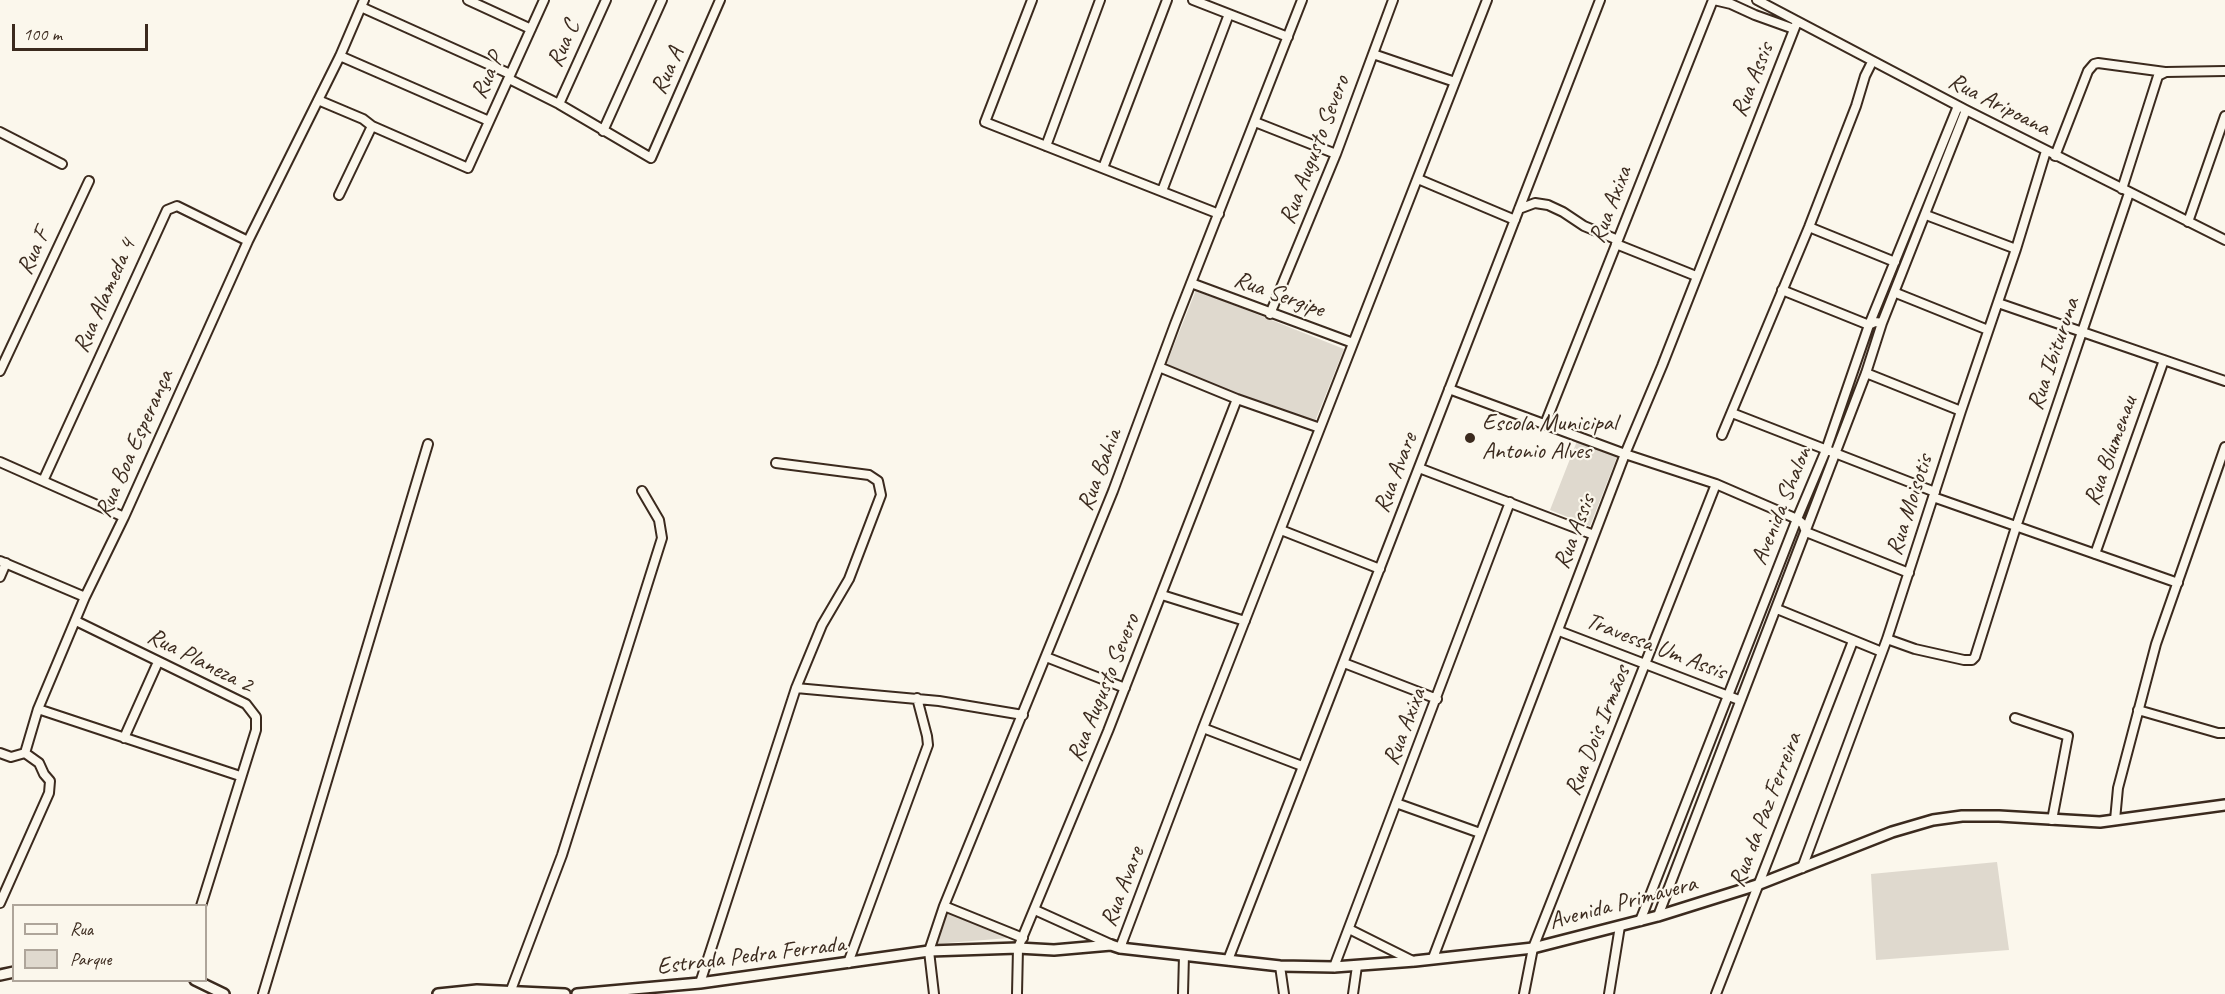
<!DOCTYPE html>
<html>
<head>
<meta charset="utf-8">
<style>
  body { margin:0 }
  #map { position:relative; width:2225px; height:994px; overflow:hidden; background:#fbf7ec; font-family:Caveat,sans-serif }
  canvas { display:block }
  .legend { position:absolute; left:12px; top:904px; width:195px; height:78px; box-sizing:border-box; background:#fbf7ec; border:2px solid #aea59a; margin:0; padding:8px 10px; list-style:none; font-size:18px; color:#3b2a1e }
  .legend li { display:flex; align-items:center; gap:12px; height:30px }
  .legend b { width:30px; border:2px solid #aea59a }
  .scale { position:absolute; left:12px; top:24px; width:136px; height:27px; box-sizing:border-box; border:3px solid #3b2a1e; border-top:0; padding-left:8px; font-size:18px; line-height:21px; white-space:nowrap; color:#3b2a1e; -webkit-text-stroke:4px #fbf7ec; paint-order:stroke }
</style>
</head>
<body>
<div id="map">
<canvas width="2225" height="994"></canvas>
<ul class="legend">
<li><b style="height:8px;background:#fbf7ec"></b>Rua</li>
<li><b style="height:16px;background:#dfd9ce"></b>Parque</li>
</ul>
<div class="scale">100 m</div>
</div>
<script>
const ctx = document.querySelector('canvas').getContext('2d');
ctx.lineJoin = 'round';
function paint(path, color) {
  ctx.fillStyle = color;
  ctx.fill(path, 'evenodd');
}
function shape(rows) {
  const path = new Path2D();
  for (const r of rows) {
    path.moveTo(r[0], r[1]);
    for (let i = 2; i < r.length; i += 2) path.lineTo(r[i], r[i + 1]);
  }
  return path;
}
function stroke(path, color, width, dash) {
  ctx.strokeStyle = color;
  ctx.lineWidth = width;
  ctx.lineCap = dash ? 'butt' : 'round';
  ctx.setLineDash(dash || []);
  ctx.stroke(path);
}
function write(font, color, halo, rows, align = 'center') {
  ctx.font = font + ' Caveat,sans-serif';
  ctx.lineWidth = 4.5;
  ctx.setLineDash([]);
  ctx.textBaseline = 'middle';
  ctx.strokeStyle = halo;
  ctx.fillStyle = color;
  for (const [text, x, y, turn = 0] of rows) {
    ctx.save();
    ctx.translate(x, y);
    ctx.rotate((+turn || 0) * Math.PI / 180);
    ctx.textAlign = isNaN(turn) ? turn : align;
    if (halo) ctx.strokeText(text, 0, 0);
    ctx.fillText(text, 0, 0);
    ctx.restore();
  }
}
paint(shape([
  [1196,290,1344,349,1314,424,1166,365],
  [1577,441,1617,457,1590,526,1550,510],
  [1997,862,2009,950,1876,960,1871,874],
  [946,912,1009,938,934,944]
]), '#dfd9ce');
const minor = shape([
  [468,0,531,29],
  [1032,0,985,122,1219,214],
  [1193,0,1288,37],
  [1714,0,1731,4,1755,15,1794,29],
  [1757,0,1966,110,2225,240],
  [361,7,510,74],
  [1373,54,1455,82],
  [340,56,489,121],
  [509,79,559,104,651,158,720,0],
  [318,100,363,119,372,126,468,168,544,0],
  [559,104,606,0],
  [1255,122,1336,154],
  [603,131,662,0],
  [0,132,62,164],
  [1046,146,1100,0],
  [2055,156,2088,71,2094,64,2098,63,2165,72],
  [1103,168,1167,0],
  [1418,179,1515,220],
  [2122,189,2158,76,2166,72,2225,71],
  [1162,191,1229,14],
  [339,195,372,126],
  [1519,209,1535,203,1548,205,1563,212,1584,226,1618,240],
  [1926,215,2016,249],
  [2188,222,2225,116],
  [1809,227,1895,262],
  [1616,244,1696,276],
  [1191,283,1353,343],
  [1782,290,1869,325,1875,322,1882,323],
  [1896,293,1988,330],
  [1998,303,2225,381],
  [1270,314,1336,154,1393,0],
  [1159,367,1237,399,1320,428],
  [0,371,89,181],
  [1866,373,1961,411],
  [1449,389,1625,454,1716,484,1797,519,1803,524,1806,532,1909,573],
  [1732,413,1935,492],
  [1545,424,1713,0],
  [1722,435,1809,227,1856,106,1865,76,1872,62],
  [0,462,124,517],
  [1419,468,1594,535],
  [43,481,167,210,177,206,248,241],
  [1933,497,2178,583],
  [1281,530,1380,569],
  [2095,554,2164,360],
  [0,561,85,597],
  [0,577,6,563],
  [1162,595,1245,621],
  [1777,609,1882,652],
  [76,621,246,704,256,717,256,730,201,906],
  [1559,631,1739,700],
  [1887,639,1915,649,1964,660,1972,660,1975,657,2016,527,2129,193],
  [1046,657,1125,688],
  [1344,663,1437,699],
  [796,688,939,701,1023,715],
  [38,709,240,776],
  [2138,710,2218,733,2225,733],
  [2015,718,2068,736,2052,820],
  [1203,728,1302,766],
  [124,738,158,662],
  [0,753,11,757,25,753],
  [1396,803,1480,833],
  [2115,820,2118,788,2156,644,2225,447],
  [1802,868,1887,639,1961,411,2016,249,2046,151],
  [0,903,49,793,50,781,44,774,39,763,25,753,38,709,85,597,124,517,248,241,340,56,364,0],
  [944,906,1023,938],
  [1035,910,1110,944],
  [1658,916,1866,373,1882,323,1966,110],
  [1640,921,1797,519,1826,450,1869,325,1958,106],
  [1349,929,1413,961],
  [1120,948,1203,728,1487,0],
  [1433,958,1625,454,1662,366,1797,22],
  [1228,960,1600,0],
  [848,963,928,745,927,736,917,698],
  [1280,966,1284,994],
  [1334,967,1510,502],
  [700,983,796,688,822,625,849,579,881,495,878,481,869,475,776,463],
  [511,990,562,855,662,538,659,520,642,491],
  [263,994,428,444],
  [934,994,929,951,944,906,1113,491,1175,324,1302,0],
  [1017,994,1018,948,1108,731,1237,399],
  [1183,994,1184,955],
  [1353,994,1357,966],
  [1524,994,1533,948,1716,484],
  [1609,994,1620,926],
  [1716,994,1853,641]
]);
const tertiary = shape([
  [0,975,14,972],
  [195,980,224,994],
  [438,994,477,990,565,994],
  [577,994,700,983,929,951,1018,948,1054,950,1111,945,1120,948,1280,966,1334,967,1415,961,1533,948,1658,916,1757,885,1892,832,1933,820,1962,816,1999,816,2100,822,2225,805]
]);
stroke(minor, '#3b2a1e', 12);
stroke(tertiary, '#3b2a1e', 14);
stroke(minor, '#fbf7ec', 8);
stroke(tertiary, '#fbf7ec', 9);
for (const [x, y, r, color] of [
  [1470,438,6,"#3b2a1e"]
]) {
  const dot = new Path2D();
  dot.arc(x, y, r, 0, 2 * Math.PI);
  ctx.fillStyle = color;
  ctx.fill(dot);
  stroke(dot, '#fbf7ec', 2);
}
write('24px', '#3b2a1e', '#fbf7ec', [
  ["Rua C",564,44,-66],
  ["Rua A",668,71,-66],
  ["Rua P",488,76,-66],
  ["Rua Assis",1753,80,-68],
  ["Rua Aripoana",1999,105,27],
  ["Rua Augusto Severo",1315,150,-69],
  ["Rua Axixa",1611,205,-69],
  ["Rua F",34,252,-65],
  ["Rua Sergipe",1279,295,20],
  ["Rua Alameda 4",105,296,-66],
  ["Rua Ibituruna",2054,354,-71],
  ["Rua Boa Esperança",135,444,-66],
  ["Rua Blumenau",2111,451,-70],
  ["Rua Bahia",1100,470,-69],
  ["Rua Avare",1396,473,-69],
  ["Rua Moisotis",1910,505,-72],
  ["Avenida Shalon",1782,506,-68],
  ["Rua Assis",1575,532,-69],
  ["Travessa Um Assis",1656,647,21],
  ["Rua Planeza 2",200,661,27],
  ["Rua Augusto Severo",1104,688,-68],
  ["Rua Axixa",1405,727,-69],
  ["Rua Dois Irmãos",1598,731,-68],
  ["Rua da Paz Ferreira",1766,810,-69],
  ["Rua Avare",1123,887,-69],
  ["Avenida Primavera",1623,903,-15],
  ["Estrada Pedra Ferrada",751,956,-7]
]);
write('24px', '#3b2a1e', '#fbf7ec', [
  ["Escola Municipal",1482,424],
  ["Antonio Alves",1482,452]
], 'left');
</script>
</body>
</html>
